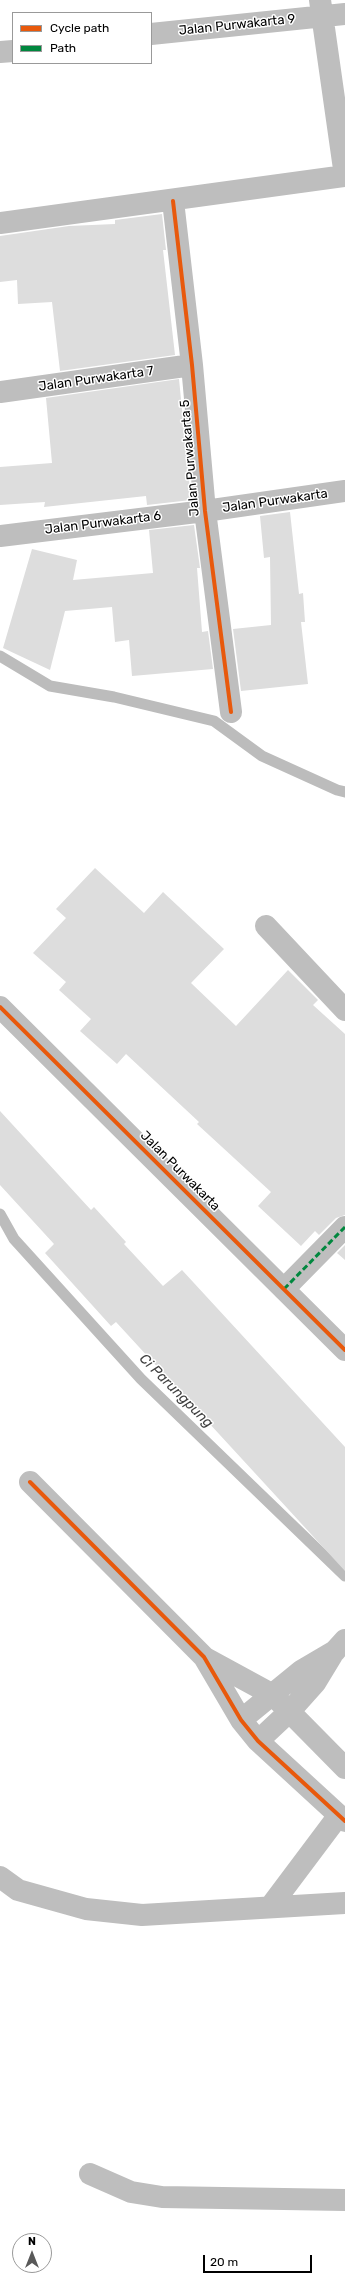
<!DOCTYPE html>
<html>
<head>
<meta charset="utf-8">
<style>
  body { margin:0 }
  #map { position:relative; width:345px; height:2285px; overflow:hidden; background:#fff; font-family:Rubik,sans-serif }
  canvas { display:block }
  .legend { position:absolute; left:12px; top:12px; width:140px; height:52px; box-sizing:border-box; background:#fff; border:1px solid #999; margin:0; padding:5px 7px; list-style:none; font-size:12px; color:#000 }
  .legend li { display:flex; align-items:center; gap:8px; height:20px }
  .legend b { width:20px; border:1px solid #999 }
  .north { position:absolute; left:12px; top:2233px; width:40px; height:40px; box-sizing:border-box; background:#fff; border:1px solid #999; border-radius:50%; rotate:0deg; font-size:11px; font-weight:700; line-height:16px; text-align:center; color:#000 }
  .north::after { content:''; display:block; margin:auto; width:14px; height:18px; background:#595959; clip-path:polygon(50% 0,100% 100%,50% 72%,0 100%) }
  .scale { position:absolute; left:203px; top:2255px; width:109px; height:18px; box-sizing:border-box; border:2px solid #000; border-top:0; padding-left:5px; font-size:12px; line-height:14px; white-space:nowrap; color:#000; -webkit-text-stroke:3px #fff; paint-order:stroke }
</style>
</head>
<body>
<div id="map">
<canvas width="345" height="2285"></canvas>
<ul class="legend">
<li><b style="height:5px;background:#e8590c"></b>Cycle path</li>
<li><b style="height:5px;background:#00873e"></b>Path</li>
</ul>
<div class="north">N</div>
<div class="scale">20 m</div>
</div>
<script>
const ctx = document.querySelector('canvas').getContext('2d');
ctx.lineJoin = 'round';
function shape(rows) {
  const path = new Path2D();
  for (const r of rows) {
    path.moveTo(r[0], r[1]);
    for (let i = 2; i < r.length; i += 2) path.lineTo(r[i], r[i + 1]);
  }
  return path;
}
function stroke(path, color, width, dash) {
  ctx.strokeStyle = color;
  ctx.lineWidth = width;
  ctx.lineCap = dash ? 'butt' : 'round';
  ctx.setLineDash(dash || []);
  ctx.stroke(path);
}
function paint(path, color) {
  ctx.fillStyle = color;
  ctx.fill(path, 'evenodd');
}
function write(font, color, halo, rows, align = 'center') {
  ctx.font = font + ' Rubik,sans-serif';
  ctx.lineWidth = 3;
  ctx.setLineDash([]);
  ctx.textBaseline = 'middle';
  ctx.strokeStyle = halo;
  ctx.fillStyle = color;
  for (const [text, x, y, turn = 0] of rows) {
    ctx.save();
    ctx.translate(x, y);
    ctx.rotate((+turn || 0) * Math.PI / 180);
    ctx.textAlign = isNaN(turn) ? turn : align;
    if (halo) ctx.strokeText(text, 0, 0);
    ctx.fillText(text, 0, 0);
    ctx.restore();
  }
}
stroke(shape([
  [0,656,50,686,114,697,214,721,262,756,337,790,345,792],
  [0,1214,14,1239,141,1379,345,1576]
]), '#bcbcbc', 11);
paint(shape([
  [162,214,166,250,163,250,175,355,60,371,52,302,18,304,17,280,0,282,0,236,69,226,115,224,115,220],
  [179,379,191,500,147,505,146,496,44,507,45,502,0,505,0,467,52,463,46,398],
  [290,512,299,594,303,593,305,622,301,622,308,684,241,691,233,629,271,625,270,557,264,558,260,516],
  [194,525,200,568,197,568,202,632,208,631,213,669,132,676,129,640,115,642,112,607,65,611,50,670,3,648,32,549,77,560,73,580,153,573,149,530],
  [95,868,144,913,163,892,224,949,191,983,236,1026,288,970,318,1000,313,1005,345,1034,345,1215,336,1218,319,1235,315,1231,301,1246,258,1206,271,1192,197,1124,199,1122,126,1054,117,1064,80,1031,91,1019,59,990,66,982,33,953,66,918,56,909],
  [0,1111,91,1210,94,1207,126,1242,124,1244,163,1286,182,1270,345,1447,345,1571,116,1322,111,1326,45,1253,54,1244,0,1185],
  [345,1245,345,1260,337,1253]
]), '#ddd');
stroke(shape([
  [320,0,345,176],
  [151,34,345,14],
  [0,52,13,51],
  [173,201,192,365,205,511,231,712],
  [0,223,345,176],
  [0,392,192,365],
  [0,536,205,511,345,491],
  [266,926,345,1010],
  [284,1289,345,1227],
  [30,1482,204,1657,241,1720,258,1741,345,1821],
  [205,1658,273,1695,345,1768],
  [241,1720,301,1671,335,1651,345,1640],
  [258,1741,290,1711,315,1683,332,1655],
  [0,1877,18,1890,86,1909,142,1915,345,1903],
  [270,1907,339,1815],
  [90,2174,131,2192,162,2197,345,2200]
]), '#bebebe', 22);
stroke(shape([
  [0,1007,345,1350]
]), '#bebebe', 22);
stroke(shape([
  [284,1289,345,1227]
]), '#00873e', 3, [6, 3]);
stroke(shape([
  [173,201,192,365,205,511,231,712],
  [0,1007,345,1350],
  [30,1482,204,1657,241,1720,258,1741,345,1821]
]), '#e8590c', 4);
write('13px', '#000', '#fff', [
  ["Jalan Purwakarta 9",237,25,-6],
  ["Jalan Purwakarta 7",96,379,-8],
  ["Jalan Purwakarta 5",190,458,-95],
  ["Jalan Purwakarta",275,501,-8],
  ["Jalan Purwakarta 6",103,523,-7],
  ["Jalan Purwakarta",180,1171,45]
]);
write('italic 14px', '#414141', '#fff', [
  ["Ci Parungpung",176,1391,45]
]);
</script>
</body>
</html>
